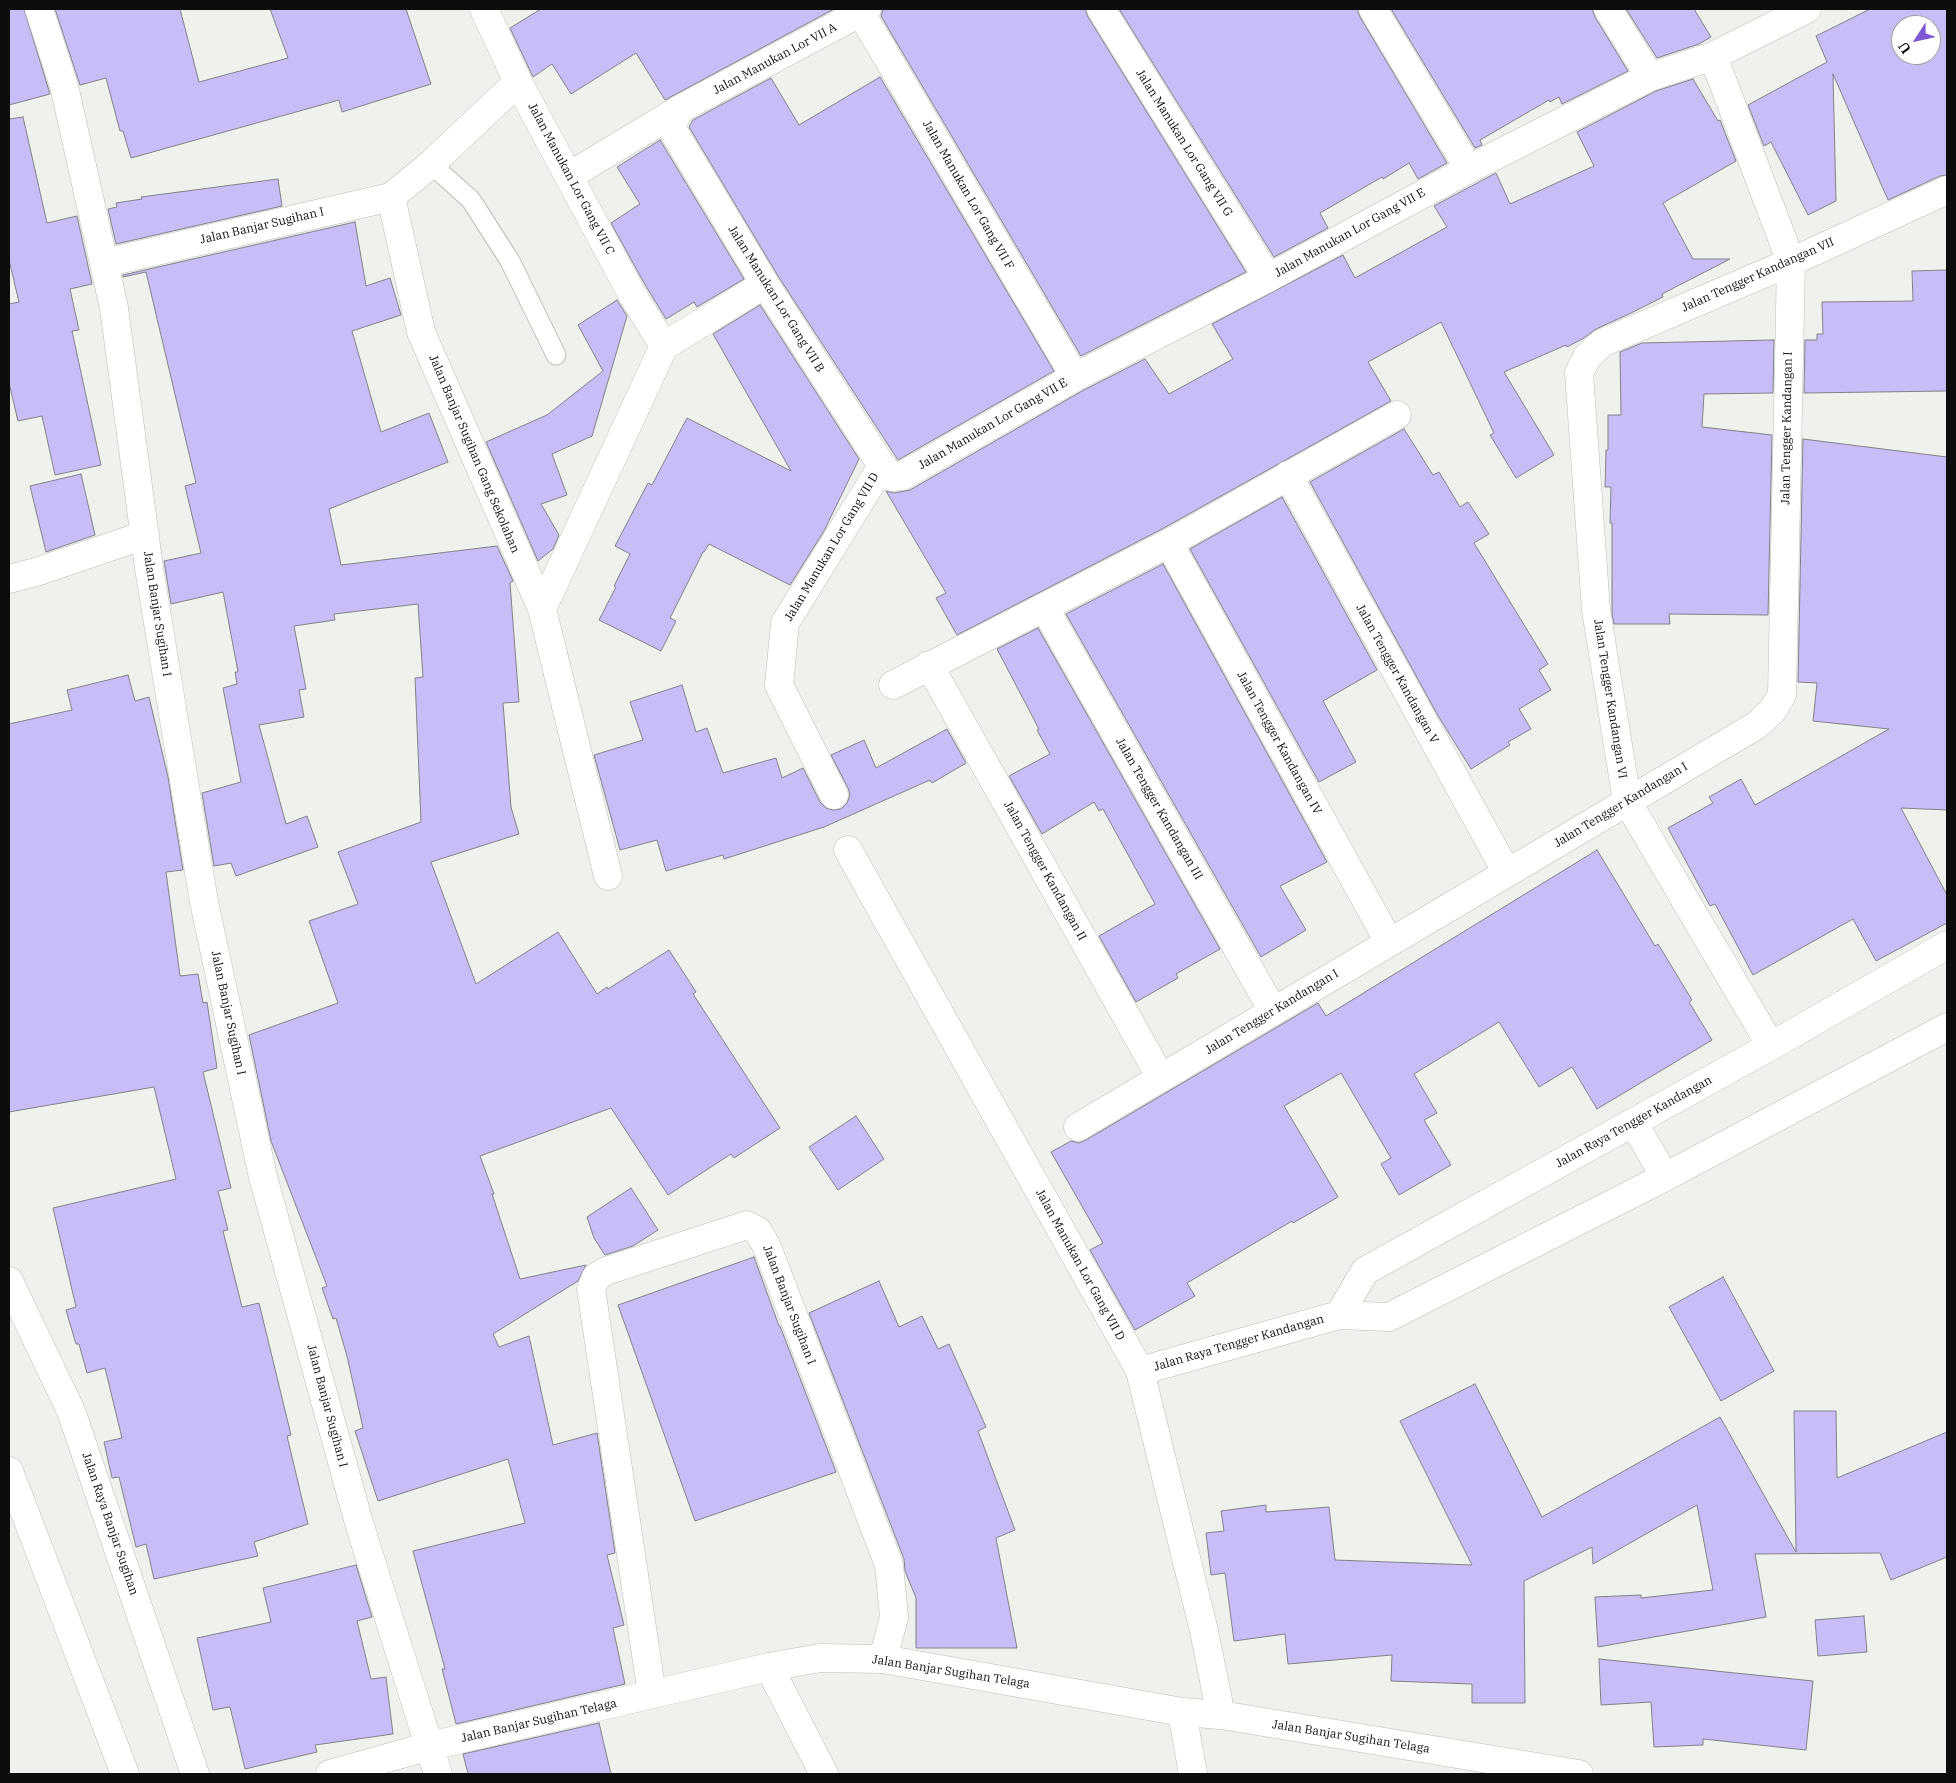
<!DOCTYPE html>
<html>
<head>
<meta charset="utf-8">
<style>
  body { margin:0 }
  #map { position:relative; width:1956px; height:1783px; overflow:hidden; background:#eff2ec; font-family:"IBM Plex Serif",serif }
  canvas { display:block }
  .frame { position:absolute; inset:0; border:10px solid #0d0d0b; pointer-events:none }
  .north { position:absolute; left:1891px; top:15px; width:50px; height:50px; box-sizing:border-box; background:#fff; border:1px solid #9e9e9d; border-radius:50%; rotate:235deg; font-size:14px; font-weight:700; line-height:20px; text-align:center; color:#0d0d0b }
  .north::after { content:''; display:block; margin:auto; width:18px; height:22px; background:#7e58d2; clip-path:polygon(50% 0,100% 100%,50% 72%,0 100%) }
</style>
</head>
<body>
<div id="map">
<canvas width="1956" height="1783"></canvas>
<div class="frame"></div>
<div class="north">U</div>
</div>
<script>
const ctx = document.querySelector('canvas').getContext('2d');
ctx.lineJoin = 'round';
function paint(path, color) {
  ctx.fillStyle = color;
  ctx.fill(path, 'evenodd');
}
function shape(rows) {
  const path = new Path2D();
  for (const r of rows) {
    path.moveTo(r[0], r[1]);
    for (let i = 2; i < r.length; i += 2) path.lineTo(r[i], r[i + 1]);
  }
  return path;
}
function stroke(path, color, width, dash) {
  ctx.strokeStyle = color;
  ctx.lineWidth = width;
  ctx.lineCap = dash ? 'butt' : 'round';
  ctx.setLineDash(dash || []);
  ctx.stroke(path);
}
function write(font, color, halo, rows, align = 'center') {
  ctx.font = font + ' "IBM Plex Serif",serif';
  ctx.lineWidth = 5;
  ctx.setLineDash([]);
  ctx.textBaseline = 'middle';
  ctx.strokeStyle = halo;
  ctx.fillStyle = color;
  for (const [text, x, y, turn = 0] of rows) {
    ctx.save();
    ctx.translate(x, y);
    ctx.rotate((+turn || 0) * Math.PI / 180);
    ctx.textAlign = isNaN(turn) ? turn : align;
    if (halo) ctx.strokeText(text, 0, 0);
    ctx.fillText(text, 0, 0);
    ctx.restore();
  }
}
const building = shape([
  [9,9,24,9,50,94,9,105,9,9],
  [55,9,180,9,199,82,288,58,270,9,406,9,431,84,342,112,339,100,131,158,123,131,120,131,106,78,80,85,55,9],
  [541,9,834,9,665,100,636,53,571,94,552,64,533,77,510,28,541,9],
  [883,9,1085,9,1088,17,1246,272,1081,356,881,16,883,9],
  [1119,9,1357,9,1360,17,1447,163,1418,179,1409,163,1383,179,1382,177,1320,213,1328,228,1274,257,1119,9],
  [1391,9,1592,9,1595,17,1628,71,1562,104,1559,97,1550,102,1549,100,1480,140,1482,145,1475,148,1391,9],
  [1626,9,1694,9,1711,37,1699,44,1657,58,1626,9],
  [1870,9,1947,9,1947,175,1940,176,1888,200,1833,74,1836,201,1808,215,1771,142,1764,146,1748,105,1827,62,1816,36,1870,9],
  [1901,25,1931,25,1931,55,1901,55,1901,25],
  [880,77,1054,371,898,460,778,276,689,127,693,120,771,78,799,125,880,77],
  [1693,79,1718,121,1720,120,1736,161,1663,203,1693,259,1730,259,1662,294,1663,297,1631,313,1596,329,1584,338,1567,347,1566,345,1504,372,1554,455,1516,478,1490,435,1494,433,1441,322,1368,362,1391,401,1162,529,957,635,936,598,946,593,886,491,894,493,910,490,1082,391,1145,359,1169,394,1233,359,1212,324,1343,255,1355,278,1447,227,1434,206,1496,173,1510,204,1594,166,1577,132,1656,91,1693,79],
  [23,117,47,223,77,216,92,284,70,289,79,330,72,331,101,465,55,475,42,416,18,421,9,383,9,304,19,302,9,260,9,119,23,117],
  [660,140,744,279,697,307,694,302,666,319,644,283,611,223,640,204,617,167,660,140],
  [278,179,282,206,116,244,108,209,117,207,116,203,142,199,141,197,278,179],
  [355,222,366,286,390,278,401,315,352,331,381,432,429,413,448,462,329,509,341,565,497,546,513,581,510,583,519,702,503,703,511,807,519,834,431,862,476,984,558,932,597,994,607,987,608,989,669,950,696,992,693,994,780,1128,734,1158,731,1154,668,1195,611,1108,480,1156,494,1194,492,1194,520,1279,586,1265,578,1281,493,1334,499,1347,529,1336,553,1445,597,1433,615,1553,607,1555,624,1625,613,1628,625,1684,456,1724,442,1669,445,1669,413,1551,525,1523,508,1459,378,1501,355,1431,363,1428,347,1356,336,1318,333,1319,322,1288,327,1286,271,1141,249,1035,338,1003,309,921,358,904,338,852,421,822,415,678,423,677,418,604,334,614,335,620,294,626,306,689,299,690,304,717,259,725,286,824,307,816,318,847,236,876,231,863,214,866,202,793,241,782,223,688,237,684,235,672,238,672,223,592,171,604,164,561,201,553,185,486,196,483,146,272,123,277,123,275,355,222],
  [1947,270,1947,391,1804,393,1805,340,1817,340,1817,334,1823,334,1822,302,1913,301,1912,271,1947,270],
  [617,300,627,316,592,436,552,454,567,495,541,504,559,535,553,549,538,561,486,442,547,415,603,371,578,325,617,300],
  [760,305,859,459,824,531,790,585,709,544,704,552,703,552,670,618,676,621,661,651,599,620,616,587,614,586,630,554,615,546,648,483,652,485,687,418,791,471,713,334,760,305],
  [1774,340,1773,393,1704,394,1702,427,1772,435,1768,615,1669,614,1670,624,1614,624,1612,614,1612,523,1610,523,1611,487,1605,487,1606,450,1608,450,1608,415,1621,415,1620,352,1642,343,1774,340],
  [1404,429,1433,475,1439,472,1460,507,1468,502,1489,534,1474,543,1548,664,1539,670,1551,690,1519,709,1531,729,1508,742,1510,745,1471,769,1437,714,1310,482,1404,429],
  [1803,439,1947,457,1947,810,1901,808,1947,895,1947,923,1876,961,1853,919,1753,975,1715,904,1710,906,1668,828,1713,803,1709,797,1741,779,1755,805,1889,729,1813,721,1817,683,1798,682,1803,439],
  [81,474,95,535,46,552,30,486,81,474],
  [1282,497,1377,670,1323,701,1356,762,1319,782,1190,549,1282,497],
  [1163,564,1327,862,1280,886,1306,930,1261,957,1066,614,1163,564],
  [1038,628,1220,949,1176,974,1178,978,1136,1002,1099,936,1155,904,1103,809,1099,811,1094,802,1042,834,1009,776,1050,754,1037,730,1039,729,997,649,1038,628],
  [128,675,135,701,149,697,168,777,183,870,166,872,180,976,198,974,203,1003,207,1002,217,1068,203,1072,231,1188,218,1191,228,1230,223,1231,242,1307,259,1303,291,1435,287,1436,308,1524,254,1542,258,1556,154,1579,146,1544,136,1547,119,1477,112,1478,104,1442,122,1438,105,1368,87,1373,79,1344,76,1344,66,1310,76,1307,53,1208,176,1179,154,1087,9,1112,9,724,72,710,67,690,128,675],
  [682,685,696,732,707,728,723,773,776,758,782,778,803,768,820,802,826,808,833,810,841,809,847,803,850,795,848,788,831,755,864,740,876,768,947,729,966,763,932,783,930,780,824,827,724,859,723,855,666,871,657,840,620,850,594,755,643,740,630,702,682,685],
  [1597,850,1655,946,1658,944,1692,1000,1689,1002,1712,1040,1597,1109,1572,1067,1539,1087,1499,1022,1414,1074,1437,1113,1424,1120,1451,1165,1399,1195,1381,1164,1391,1158,1341,1073,1284,1106,1338,1197,1293,1223,1292,1221,1187,1283,1195,1296,1135,1330,1090,1250,1103,1243,1051,1152,1071,1141,1079,1143,1086,1140,1318,1003,1326,1016,1597,850],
  [856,1116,884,1159,838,1190,809,1147,856,1116],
  [631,1188,658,1230,633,1246,605,1255,594,1238,587,1217,631,1188],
  [754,1257,779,1326,780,1326,836,1472,695,1521,618,1305,754,1257],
  [1723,1277,1774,1371,1721,1401,1669,1307,1723,1277],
  [879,1281,899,1327,922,1316,938,1349,949,1344,986,1427,978,1431,1015,1530,996,1538,1017,1648,916,1648,916,1598,905,1571,904,1559,809,1313,879,1281],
  [1475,1384,1542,1517,1720,1417,1796,1552,1794,1411,1836,1411,1837,1478,1947,1432,1947,1557,1891,1580,1880,1553,1755,1554,1766,1617,1598,1647,1595,1597,1641,1595,1641,1598,1713,1590,1697,1505,1593,1564,1592,1547,1524,1581,1525,1703,1472,1703,1472,1684,1391,1681,1392,1655,1288,1664,1285,1634,1234,1641,1225,1573,1211,1575,1206,1533,1224,1531,1221,1511,1266,1505,1266,1512,1329,1507,1335,1560,1472,1565,1400,1421,1475,1384],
  [356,1565,372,1617,357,1621,371,1679,386,1677,393,1734,315,1745,317,1752,245,1769,230,1707,213,1710,197,1638,271,1622,263,1588,356,1565],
  [1864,1616,1867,1652,1818,1656,1815,1620,1864,1616],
  [1599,1659,1813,1681,1806,1750,1703,1739,1703,1745,1654,1747,1651,1702,1601,1705,1599,1659],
  [599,1723,611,1774,468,1774,463,1754,599,1723]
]);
paint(building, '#c9bdf7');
stroke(building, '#828187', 1);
const lane = shape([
  [431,164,471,200,510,261,556,355]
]);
const street = shape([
  [39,9,64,86,114,308,149,568,204,902,263,1177,359,1523,438,1774],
  [484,9,518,82,633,296,664,346,542,609],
  [1101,9,1268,278],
  [1373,9,1469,169],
  [1608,9,1650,77],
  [861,13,1075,377],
  [682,108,675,118,672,129,765,284,882,466,892,477,902,476,1075,377,1268,278,1469,169,1650,77,1713,56,1807,9],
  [569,176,682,108,867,9],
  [391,197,421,332,542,609,608,876],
  [104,263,391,197,431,164,518,82],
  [664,346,765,284],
  [1288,475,1507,873],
  [1169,543,1389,942],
  [9,579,36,572,145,535],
  [1044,607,1273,1011],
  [929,665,1161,1078],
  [893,685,1169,543,1397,415],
  [834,795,779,685,785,623,882,466],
  [848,850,1140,1371,1204,1631,1221,1715],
  [1947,945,1771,1046,1365,1271,1339,1315,1389,1317,1665,1177,1947,1027],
  [1771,1046,1627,801,1596,610,1579,373,1587,357,1602,343,1791,262,1947,190],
  [1633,1122,1665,1177],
  [1078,1127,1757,725,1772,711,1782,695,1791,262,1713,56],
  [1140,1371,1339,1315],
  [769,1667,824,1774],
  [652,1694,591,1289,596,1277,606,1271,747,1225,758,1231,767,1247,889,1565,894,1617,883,1659],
  [1182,1712,1193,1774]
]);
const secondary = shape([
  [9,1281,71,1411,195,1774],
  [9,1471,125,1774],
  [330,1774,430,1746,769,1667,820,1658,883,1659,1182,1712,1221,1715,1579,1774]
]);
stroke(lane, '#bbbeb8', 21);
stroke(street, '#bbbeb8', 29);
stroke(secondary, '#bbbeb8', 29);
stroke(lane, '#fff', 19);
stroke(street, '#fff', 28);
stroke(secondary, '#fff', 28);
write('12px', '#0d0d0b', '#fff', [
  ["Jalan Manukan Lor VII A",775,59,-28],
  ["Jalan Manukan Lor Gang VII G",1184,143,58],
  ["Jalan Manukan Lor Gang VII C",571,179,62],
  ["Jalan Manukan Lor Gang VII F",968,195,60],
  ["Jalan Banjar Sugihan I",262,226,-13],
  ["Jalan Manukan Lor Gang VII E",1350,233,-29],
  ["Jalan Tengger Kandangan VII",1758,275,-24],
  ["Jalan Manukan Lor Gang VII B",776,299,58],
  ["Jalan Manukan Lor Gang VII E",993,424,-30],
  ["Jalan Tengger Kandangan I",1787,428,-89],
  ["Jalan Banjar Sugihan Gang Sekolahan",474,454,67],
  ["Jalan Manukan Lor Gang VII D",832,547,-59],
  ["Jalan Banjar Sugihan I",157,614,81],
  ["Jalan Tengger Kandangan V",1397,674,61],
  ["Jalan Tengger Kandangan VI",1610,699,81],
  ["Jalan Tengger Kandangan IV",1279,743,61],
  ["Jalan Tengger Kandangan I",1621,805,-31],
  ["Jalan Tengger Kandangan III",1159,809,60],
  ["Jalan Tengger Kandangan II",1045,871,61],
  ["Jalan Tengger Kandangan I",1272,1012,-31],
  ["Jalan Banjar Sugihan I",228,1013,78],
  ["Jalan Raya Tengger Kandangan",1634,1122,-29],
  ["Jalan Manukan Lor Gang VII D",1080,1265,61],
  ["Jalan Banjar Sugihan I",789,1305,69],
  ["Jalan Raya Tengger Kandangan",1239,1343,-16],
  ["Jalan Banjar Sugihan I",327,1406,75],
  ["Jalan Raya Banjar Sugihan",110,1524,71],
  ["Jalan Banjar Sugihan Telaga",951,1672,9],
  ["Jalan Banjar Sugihan Telaga",539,1721,-13],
  ["Jalan Banjar Sugihan Telaga",1351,1737,9]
]);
</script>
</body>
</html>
